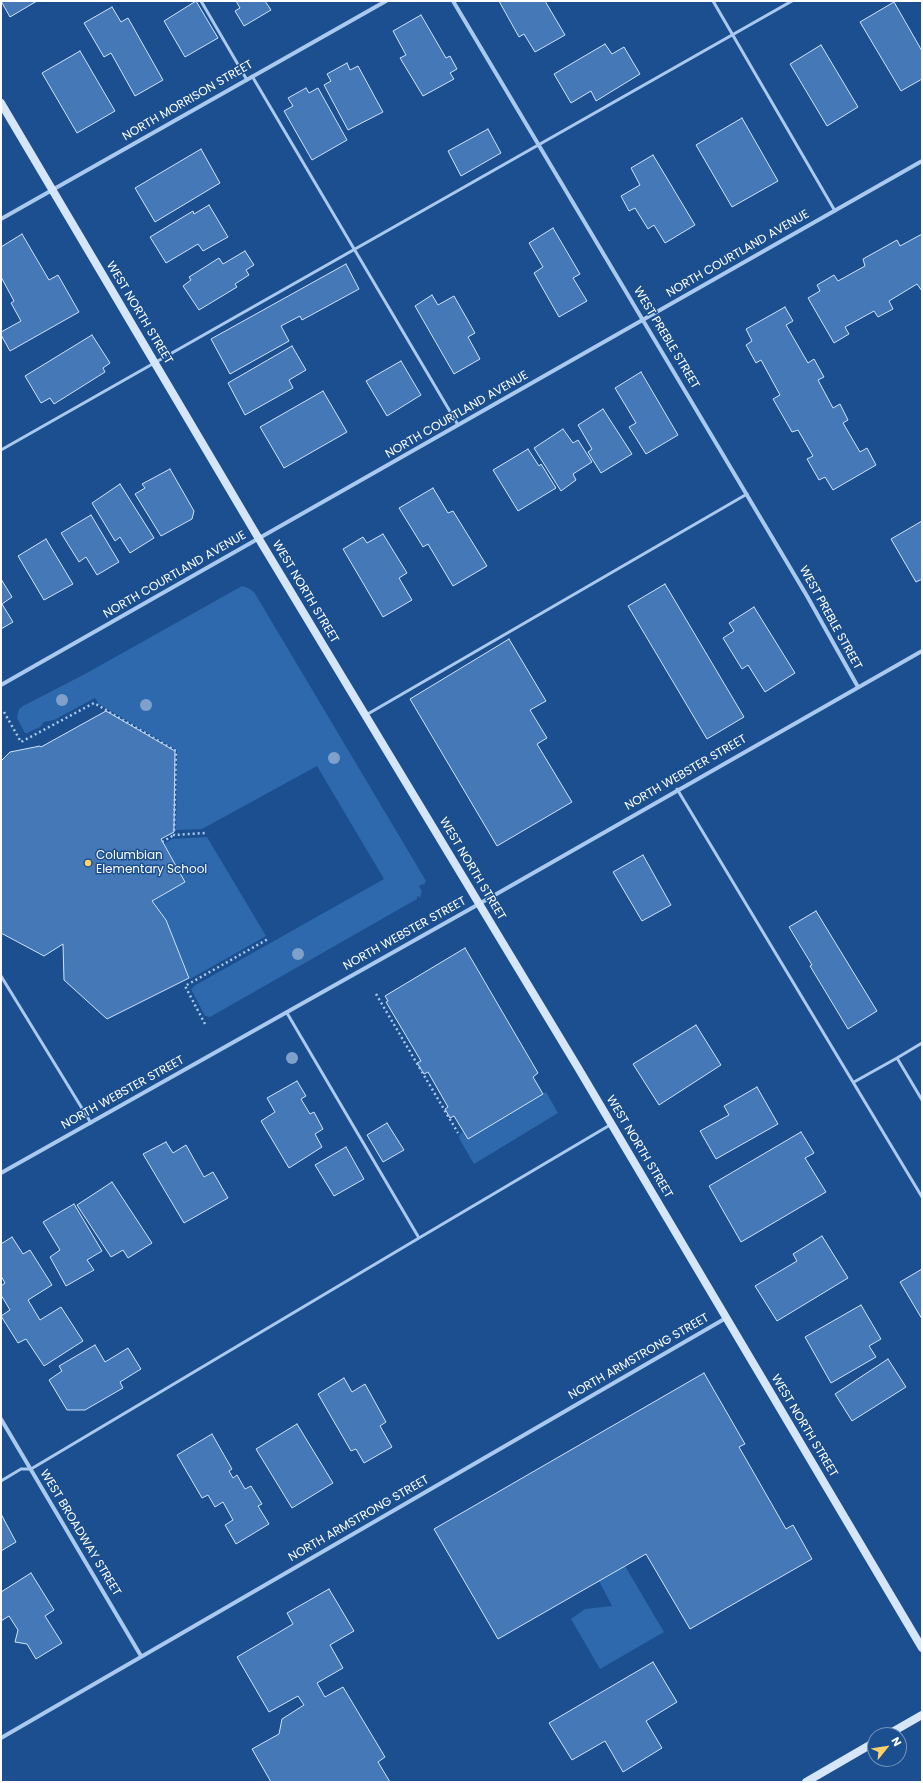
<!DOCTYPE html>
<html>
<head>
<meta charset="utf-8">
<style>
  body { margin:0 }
  #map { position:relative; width:923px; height:1783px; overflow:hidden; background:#1b4f8f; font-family:Poppins,sans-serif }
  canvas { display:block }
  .frame { position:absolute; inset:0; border:2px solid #fff; pointer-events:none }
  .north { position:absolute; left:867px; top:1727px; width:40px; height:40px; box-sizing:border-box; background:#1b4f8f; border:1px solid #7695bc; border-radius:50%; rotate:60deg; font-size:11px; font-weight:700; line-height:16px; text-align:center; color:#fff }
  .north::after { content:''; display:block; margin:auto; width:14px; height:18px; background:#ffd166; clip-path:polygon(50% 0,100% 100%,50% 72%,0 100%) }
</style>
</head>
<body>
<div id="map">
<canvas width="923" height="1783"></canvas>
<div class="frame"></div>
<div class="north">N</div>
</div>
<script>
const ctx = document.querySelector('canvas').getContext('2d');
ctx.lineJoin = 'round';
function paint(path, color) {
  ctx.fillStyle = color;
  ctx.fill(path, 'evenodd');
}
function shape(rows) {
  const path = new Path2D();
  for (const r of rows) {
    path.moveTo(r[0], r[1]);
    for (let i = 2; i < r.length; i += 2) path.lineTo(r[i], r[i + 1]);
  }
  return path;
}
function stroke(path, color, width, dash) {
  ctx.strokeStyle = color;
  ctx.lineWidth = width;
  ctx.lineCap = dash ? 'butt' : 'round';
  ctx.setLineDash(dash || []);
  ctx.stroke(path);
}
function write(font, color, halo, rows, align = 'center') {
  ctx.font = font + ' Poppins,sans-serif';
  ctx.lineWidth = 3;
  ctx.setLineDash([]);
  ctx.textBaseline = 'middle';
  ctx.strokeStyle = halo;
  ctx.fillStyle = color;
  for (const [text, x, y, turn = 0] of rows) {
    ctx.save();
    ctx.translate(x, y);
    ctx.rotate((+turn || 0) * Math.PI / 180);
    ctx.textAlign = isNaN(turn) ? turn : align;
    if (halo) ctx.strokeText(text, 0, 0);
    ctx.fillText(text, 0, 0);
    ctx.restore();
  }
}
paint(shape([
  [242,586,248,588,254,592,426,881,424,885,423,884,419,886,421,890,422,889,420,898,418,896,417,897,417,899,210,1017,205,1016,191,989,194,986,384,879,317,766,202,829,176,830,177,750,99,704,95,698,54,720,44,722,40,727,27,733,25,733,17,718,19,709,23,706,85,674],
  [207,837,266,936,190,979,166,920,152,901,185,882,164,844,172,839],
  [546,1092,558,1113,474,1164,459,1138,460,1134,463,1132,468,1139],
  [625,1566,664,1632,600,1669,571,1619,585,1609,612,1606,599,1581]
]), '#2e69ad');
const building = shape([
  [1,1,37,1,10,17,1,1],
  [196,1,218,38,185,57,164,21,196,1],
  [236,1,265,1,271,10,244,26,235,11,240,8,236,1],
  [499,1,545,1,565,35,535,52,524,34,519,37,499,1],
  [894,2,922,51,922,79,901,91,860,22,894,2],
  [112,7,121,22,128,18,163,80,135,96,111,53,104,57,84,23,112,7],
  [421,15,446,58,450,56,457,69,450,73,454,79,423,96,400,58,406,55,393,31,421,15],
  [605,44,612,54,624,47,640,74,596,101,591,91,571,103,554,74,605,44],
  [821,45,858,107,827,126,790,64,821,45],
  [80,51,115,111,77,133,42,73,80,51],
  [347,63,350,70,358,66,383,112,348,130,324,85,331,81,327,74,347,63],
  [306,88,309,93,318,88,347,140,312,160,284,111,293,106,288,98,306,88],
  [742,118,778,181,732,207,696,145,742,118],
  [488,129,501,153,461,176,448,151,488,129],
  [201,149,220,183,155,222,135,188,201,149],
  [653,155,695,225,665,243,654,225,648,229,635,208,629,211,621,196,640,185,631,168,653,155],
  [209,205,228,237,203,251,198,244,166,263,150,237,193,211,194,214,209,205],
  [553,228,580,274,573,278,587,301,559,317,534,273,543,267,529,243,553,228],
  [22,234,49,280,58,275,79,312,10,351,1,335,1,332,21,321,11,303,14,301,1,277,1,247,22,234],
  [922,234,922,291,917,284,889,301,893,309,878,317,874,311,845,327,849,334,834,343,808,298,820,291,817,285,834,275,838,281,865,266,863,259,897,240,900,246,922,234],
  [245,251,254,265,246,270,249,275,235,284,237,287,199,310,183,286,191,280,189,277,219,258,223,264,245,251],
  [346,264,359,289,302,320,300,316,281,326,289,341,230,374,211,339,346,264],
  [432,295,438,305,454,296,475,333,468,337,480,359,454,374,415,306,432,295],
  [785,307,793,321,786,325,808,363,814,359,824,377,818,380,833,408,840,404,848,420,843,423,860,452,867,448,876,465,833,490,825,477,819,480,807,459,813,456,798,430,792,432,773,399,780,395,761,360,756,363,746,345,752,341,746,329,785,307],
  [92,335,110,363,103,368,105,372,54,404,50,398,41,403,25,376,92,335],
  [292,346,306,370,289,380,293,388,245,415,228,383,292,346],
  [401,361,421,395,387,416,366,381,401,361],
  [641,372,678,435,646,454,629,427,636,423,615,388,641,372],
  [323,391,347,432,284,468,260,427,323,391],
  [603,409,632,454,601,473,588,452,592,449,578,425,603,409],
  [563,429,573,443,578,440,592,462,573,474,576,480,561,491,534,448,563,429],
  [528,449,539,466,541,464,556,488,518,511,493,470,528,449],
  [170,469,194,511,192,519,161,536,135,494,145,488,142,484,170,469],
  [120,484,154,538,130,553,120,537,115,541,92,503,120,484],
  [433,488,448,513,453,511,487,566,453,586,428,544,423,547,399,508,433,488],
  [91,515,119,562,97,575,86,557,79,562,61,533,91,515],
  [922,521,922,579,916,582,891,539,922,521],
  [383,534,407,573,399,578,412,600,383,617,343,549,363,537,367,543,383,534],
  [46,539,73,584,44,600,18,556,46,539],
  [1,579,12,597,2,604,13,622,1,629,1,579],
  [665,584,744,717,707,739,628,606,665,584],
  [754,607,795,673,765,692,748,665,742,669,723,638,734,631,729,623,754,607],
  [509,639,546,701,530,710,547,738,537,744,572,802,497,846,410,699,509,639],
  [106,711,175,751,174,832,161,839,185,882,152,901,166,920,189,978,107,1019,64,980,63,944,44,956,1,933,1,761,10,752,40,746,41,747,106,711],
  [643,855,671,905,642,921,613,872,643,855],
  [816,911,877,1011,848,1029,810,966,812,965,789,927,816,911],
  [465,948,538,1073,533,1077,543,1094,468,1139,454,1116,450,1118,445,1109,448,1107,428,1072,424,1074,417,1063,421,1061,386,1002,388,1001,385,996,465,948],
  [696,1025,721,1065,659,1105,633,1064,696,1025],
  [297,1081,306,1096,301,1099,310,1114,314,1112,323,1129,315,1134,322,1147,289,1168,261,1121,275,1112,267,1098,297,1081],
  [757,1087,778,1124,716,1159,700,1131,729,1115,724,1106,757,1087],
  [387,1123,404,1150,383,1162,367,1135,387,1123],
  [801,1132,814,1153,805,1158,826,1192,741,1242,709,1186,801,1132],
  [166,1142,173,1153,186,1145,204,1177,213,1172,228,1198,184,1223,143,1154,166,1142],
  [346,1147,364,1179,334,1196,315,1165,346,1147],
  [112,1182,152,1243,128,1258,123,1250,111,1257,77,1205,112,1182],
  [74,1204,102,1251,87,1260,94,1270,66,1286,50,1257,60,1250,43,1222,74,1204],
  [822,1236,848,1278,777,1321,755,1286,797,1261,793,1254,822,1236],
  [12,1237,23,1254,30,1250,52,1285,28,1300,40,1320,61,1307,83,1341,44,1366,26,1339,18,1343,1,1316,10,1310,1,1295,1,1286,5,1283,1,1276,1,1244,12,1237],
  [922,1269,922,1319,900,1282,922,1269],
  [861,1305,881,1339,869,1346,876,1357,831,1383,805,1337,861,1305],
  [95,1345,105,1362,128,1348,141,1369,120,1382,123,1388,85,1410,67,1410,49,1380,62,1371,59,1366,95,1345],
  [888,1359,906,1387,852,1421,835,1394,888,1359],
  [704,1373,745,1444,739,1447,786,1529,793,1525,812,1559,690,1629,646,1554,498,1639,434,1529,704,1373],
  [344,1378,352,1392,365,1384,386,1422,380,1426,392,1447,364,1463,356,1449,351,1451,318,1394,344,1378],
  [297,1424,333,1483,292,1508,256,1449,297,1424],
  [212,1434,232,1469,229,1471,233,1478,237,1475,245,1489,251,1486,262,1504,258,1506,269,1524,236,1544,225,1525,233,1520,223,1502,215,1507,208,1495,202,1498,177,1455,212,1434],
  [1,1514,16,1542,1,1551,1,1514],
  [31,1573,54,1610,45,1616,62,1643,36,1659,27,1644,15,1642,18,1630,9,1616,1,1621,1,1592,31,1573],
  [329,1589,354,1631,330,1645,343,1668,317,1683,325,1697,343,1687,385,1757,378,1762,390,1782,271,1782,252,1749,279,1734,282,1719,304,1705,298,1696,269,1712,237,1657,293,1624,287,1613,329,1589],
  [653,1662,677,1702,646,1721,662,1748,623,1772,605,1741,572,1760,549,1723,653,1662]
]);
paint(building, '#4478b7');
stroke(building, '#cfe3fa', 1);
stroke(shape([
  [4,712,21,742,94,703,176,751,174,835,205,833],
  [162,842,174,835],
  [376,994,458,1133],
  [205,1024,185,986,268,939]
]), '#a9c9ee', 2.5, [2, 3]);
stroke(shape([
  [201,1,247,80],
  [713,1,835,211],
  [252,76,458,425],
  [1,450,792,1],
  [366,715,747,494],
  [677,789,922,1197],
  [1,976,91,1123],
  [922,1043,897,1058,922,1100],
  [854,1082,897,1058],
  [419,1238,610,1125],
  [1,1481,21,1469,31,1469,419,1238,287,1013]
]), '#a9c9ee', 3);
stroke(shape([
  [453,1,807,596,858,687],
  [1,219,386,1],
  [1,685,922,161],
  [1,1173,479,904,922,651],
  [1,1419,141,1656],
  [1,1738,726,1318]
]), '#a9c9ee', 4);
stroke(shape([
  [1,103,259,539,577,1066,922,1648],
  [887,1735,922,1715],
  [806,1782,875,1742]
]), '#d6e6fa', 8);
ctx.fillStyle = '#7ea0ca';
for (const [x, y] of [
  [62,700],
  [146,705],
  [334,758],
  [298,954],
  [292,1058]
]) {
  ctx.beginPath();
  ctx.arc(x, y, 6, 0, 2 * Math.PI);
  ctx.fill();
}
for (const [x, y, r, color] of [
  [88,863,4,"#ffd166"]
]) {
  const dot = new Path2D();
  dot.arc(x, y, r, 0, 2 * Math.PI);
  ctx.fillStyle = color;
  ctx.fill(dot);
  stroke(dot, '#1b4f8f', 1.5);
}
write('12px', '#fff', '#1b4f8f', [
  ["NORTH MORRISON STREET",188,101,-30],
  ["NORTH COURTLAND AVENUE",738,254,-30],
  ["WEST NORTH STREET",139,313,59],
  ["WEST PREBLE STREET",666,338,59],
  ["NORTH COURTLAND AVENUE",457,415,-30],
  ["NORTH COURTLAND AVENUE",175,575,-30],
  ["WEST NORTH STREET",305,592,59],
  ["WEST PREBLE STREET",830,618,61],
  ["NORTH WEBSTER STREET",686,773,-30],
  ["WEST NORTH STREET",472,869,59],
  ["NORTH WEBSTER STREET",405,934,-29],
  ["NORTH WEBSTER STREET",123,1093,-29],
  ["WEST NORTH STREET",639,1147,59],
  ["NORTH ARMSTRONG STREET",639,1357,-30],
  ["WEST NORTH STREET",804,1426,59],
  ["NORTH ARMSTRONG STREET",359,1519,-30],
  ["WEST BROADWAY STREET",80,1533,59]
]);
write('12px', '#fff', '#1b4f8f', [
  ["Columbian",96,856],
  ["Elementary School",96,870]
], 'left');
</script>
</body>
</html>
